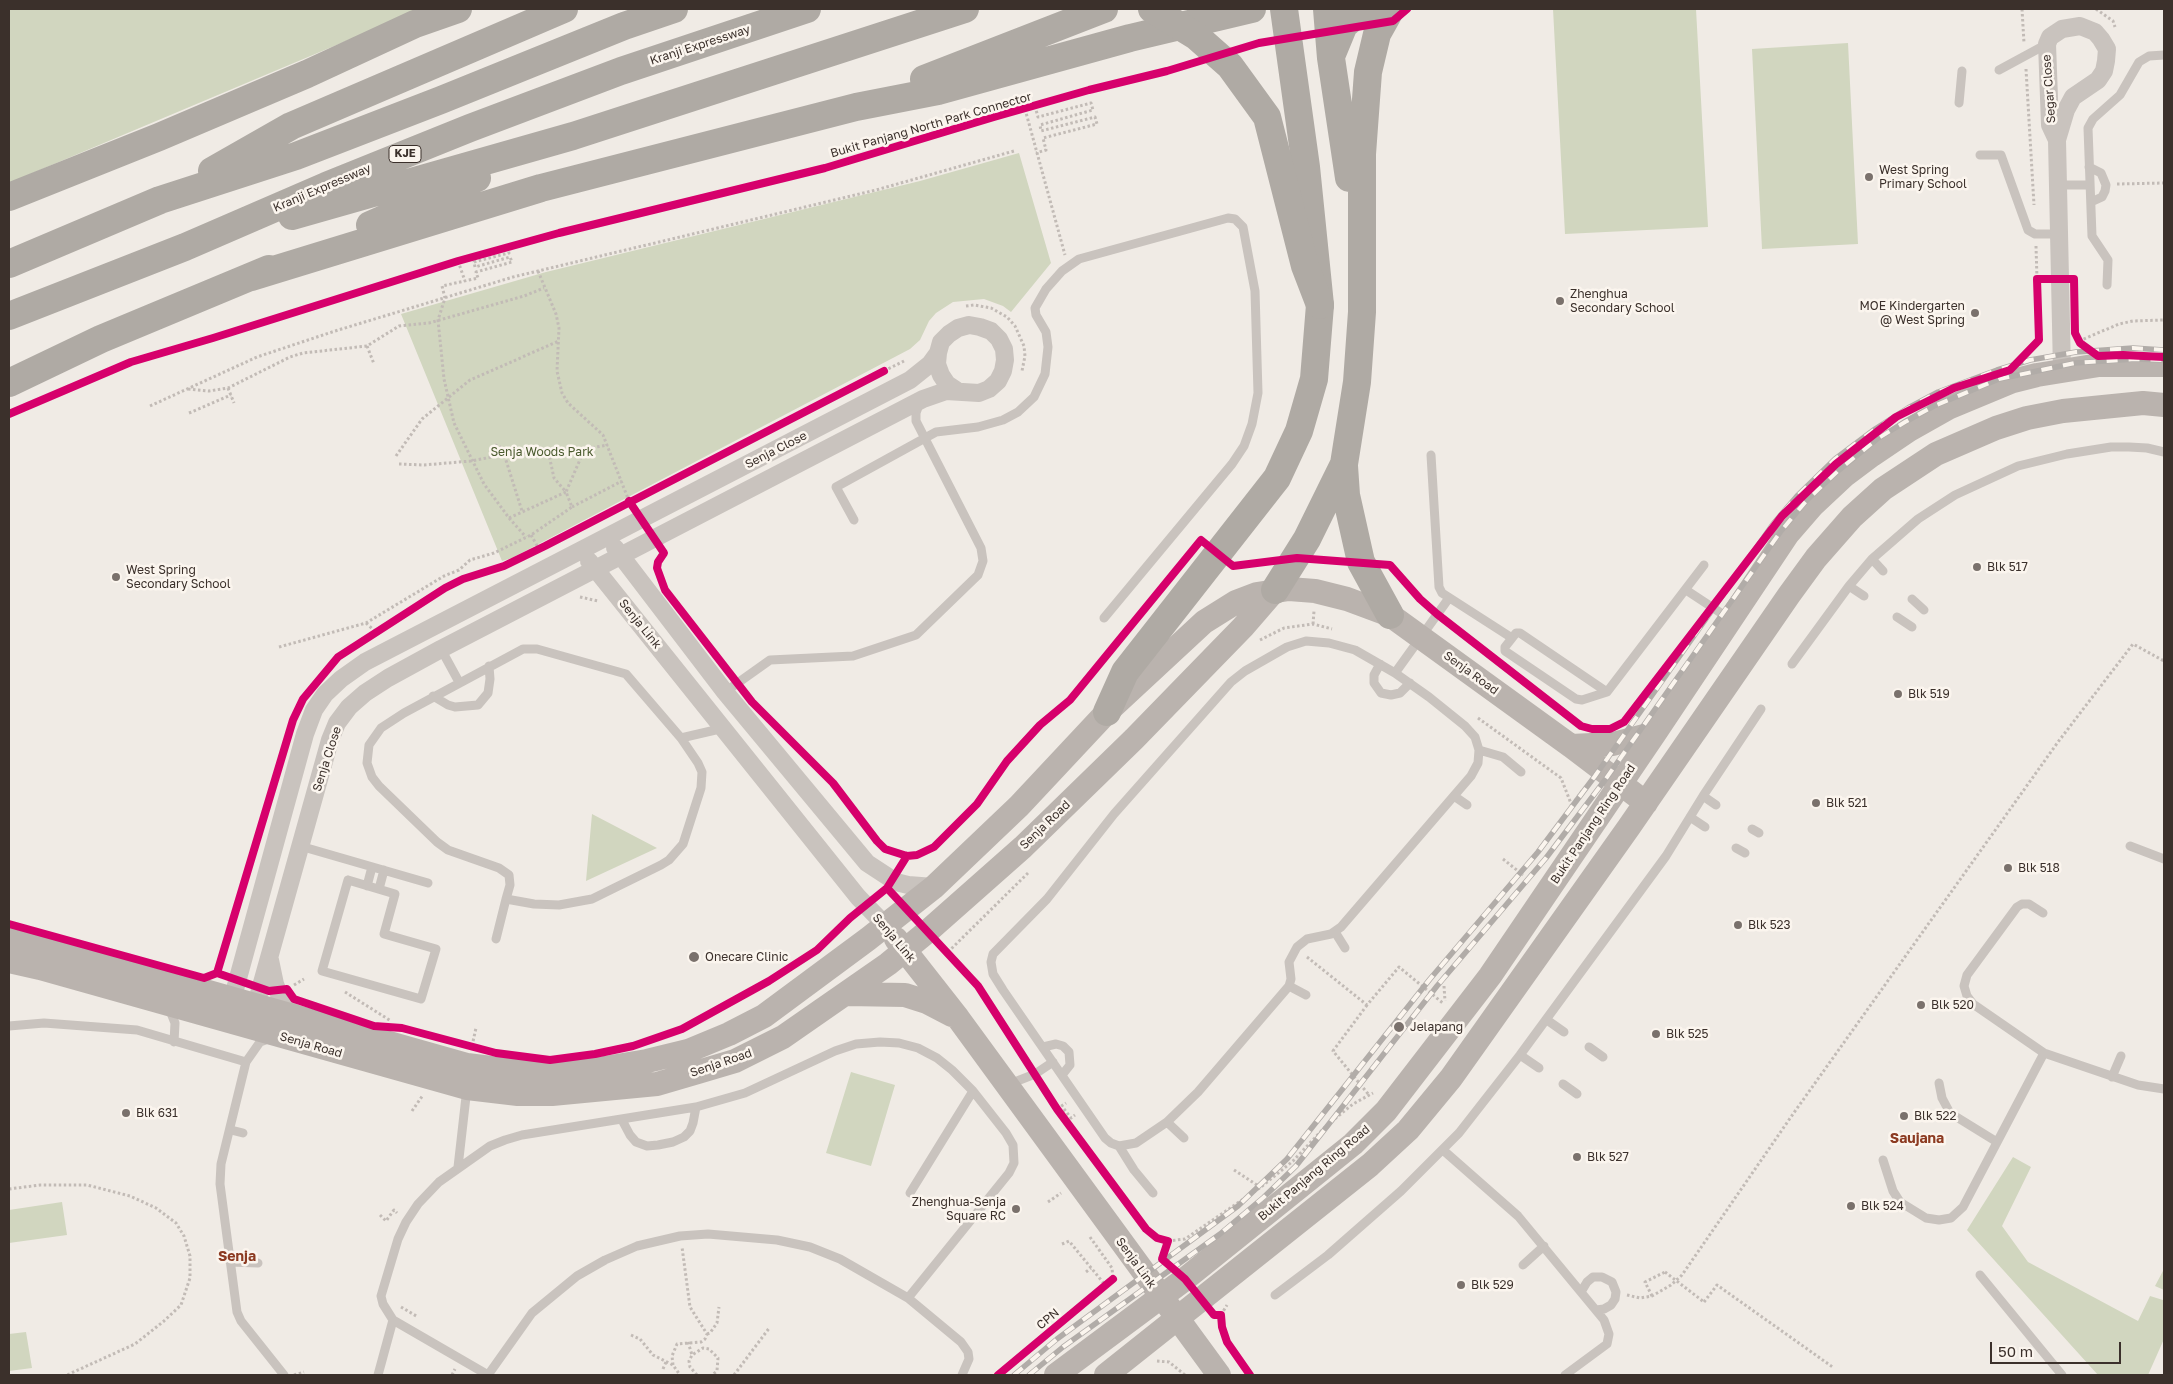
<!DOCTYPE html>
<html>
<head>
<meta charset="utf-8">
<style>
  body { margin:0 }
  #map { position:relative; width:2173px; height:1384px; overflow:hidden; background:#f0ebe5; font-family:"Golos Text",sans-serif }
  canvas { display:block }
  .frame { position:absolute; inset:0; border:10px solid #3b302b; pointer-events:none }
  .scale { position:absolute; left:1990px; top:1342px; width:131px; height:22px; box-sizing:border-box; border:2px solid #3b302b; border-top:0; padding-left:6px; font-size:15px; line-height:18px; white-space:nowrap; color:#3b302b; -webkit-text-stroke:4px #fbf5ee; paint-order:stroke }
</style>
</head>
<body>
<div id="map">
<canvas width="2173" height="1384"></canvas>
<div class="frame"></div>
<div class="scale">50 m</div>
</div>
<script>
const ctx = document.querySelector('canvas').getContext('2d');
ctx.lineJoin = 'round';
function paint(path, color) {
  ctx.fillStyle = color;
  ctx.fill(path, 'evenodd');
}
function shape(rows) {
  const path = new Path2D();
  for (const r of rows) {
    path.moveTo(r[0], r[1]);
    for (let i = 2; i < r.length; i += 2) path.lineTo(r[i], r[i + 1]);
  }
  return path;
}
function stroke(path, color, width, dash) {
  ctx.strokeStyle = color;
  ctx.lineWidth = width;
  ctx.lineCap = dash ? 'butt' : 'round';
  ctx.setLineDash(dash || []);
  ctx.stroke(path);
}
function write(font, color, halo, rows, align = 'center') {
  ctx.font = font + ' "Golos Text",sans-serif';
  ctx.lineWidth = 5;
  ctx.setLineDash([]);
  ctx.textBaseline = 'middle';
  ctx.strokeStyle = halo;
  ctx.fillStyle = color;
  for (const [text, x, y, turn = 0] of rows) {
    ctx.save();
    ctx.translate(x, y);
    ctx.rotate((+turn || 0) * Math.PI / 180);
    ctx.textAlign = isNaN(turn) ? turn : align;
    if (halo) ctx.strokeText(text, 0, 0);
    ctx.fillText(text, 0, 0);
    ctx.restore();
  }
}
paint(shape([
  [9,9,422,9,9,183],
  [1553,9,1696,9,1708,227,1565,234],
  [1848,43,1858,244,1762,249,1752,49],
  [1019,153,1051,263,1011,312,1003,306,984,299,953,302,936,313,929,321,920,340,910,349,512,558,502,561,401,314,546,272,920,181],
  [592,814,657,848,586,881],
  [851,1072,895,1085,871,1166,826,1153],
  [2013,1157,2031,1167,2002,1226,2028,1262,2138,1321,2150,1296,2163,1300,2164,1298,2164,1339,2148,1375,2098,1375,1967,1230],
  [62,1202,67,1235,9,1243,9,1210],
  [2164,1269,2164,1290,2155,1286],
  [26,1332,32,1368,9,1371,9,1334]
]), '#d1d6bf');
stroke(shape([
  [2022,9,2024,43],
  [2096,9,2113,21,2115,27],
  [2026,69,2034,205],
  [1035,106,1038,117,1091,103,1093,110,1040,125,1041,131,1095,117,1097,124,1043,138,1046,150,1036,153],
  [1025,109,1065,255],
  [2117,184,2164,183],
  [2036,246,2037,279],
  [507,247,509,253,474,262,475,267,510,257,512,262,476,272,478,278,442,286,445,298,438,320,444,379,454,423,484,484,509,518,526,537],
  [458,261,465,281],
  [538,271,556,314,559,328,557,371,562,393,568,403,603,435,629,501],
  [966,306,974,305,991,308,1007,317,1015,326,1024,346,1025,356,1022,371],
  [2079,341,2119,324,2133,321,2164,320],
  [367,346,374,364],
  [884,371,904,361],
  [228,388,234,403],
  [188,389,209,391,228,388,290,357,303,353,367,346,399,326,429,323,524,296,544,288],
  [150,406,257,357,335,331,513,277,876,190,1014,151],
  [189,413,231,395],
  [495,445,500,447,504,454,522,511],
  [396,456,422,419,470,380,559,341],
  [399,464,424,465,471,461,518,452,549,455,608,445],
  [572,507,622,481],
  [509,518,566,492,554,478,549,455],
  [531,535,539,549],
  [580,597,598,601],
  [366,623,376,632],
  [1313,624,1314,611],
  [1260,640,1284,628,1313,624,1332,629],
  [279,647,366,623,444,576,459,570,470,560,494,553,531,535,572,507,566,492,585,448],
  [1478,718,1561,778,1572,806],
  [1572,805,1582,791],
  [1503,859,1523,875],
  [948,952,1028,873],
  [1307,957,1367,1005,1399,967,1444,1004],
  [294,985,304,979],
  [1444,986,1445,1001],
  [345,992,391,1021],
  [1367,1005,1333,1051,1369,1095],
  [472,1046,476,1028],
  [1057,1109,1066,1103],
  [412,1111,423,1095],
  [1060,1112,1064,1109,1071,1118,1075,1115],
  [1234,1170,1260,1187],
  [9,1189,40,1185,87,1185,130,1196,156,1208,176,1223,184,1236,190,1256,190,1278,181,1305,164,1321,135,1344,67,1375],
  [1048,1202,1061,1193],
  [380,1215,386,1221,394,1210,397,1213],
  [1090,1237,1112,1268,1113,1279],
  [1168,1241,1185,1239,1261,1187,1293,1161,1326,1126,1353,1104,1373,1093],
  [1062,1244,1069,1241,1106,1286],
  [1086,1272,1091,1268],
  [1627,1295,1640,1298,1652,1296,1671,1285,1682,1275,1793,1114,2058,742,2133,644,2164,661],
  [1652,1296,1645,1282,1665,1272],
  [1704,1302,1717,1285,1834,1368],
  [401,1307,418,1317],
  [1221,1315,1227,1305],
  [707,1334,710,1333,717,1323,719,1307],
  [631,1335,640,1339,653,1355,673,1365,680,1375],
  [688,1342,692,1355],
  [1157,1361,1169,1362,1185,1375],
  [673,1365,672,1356,677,1344,701,1342,705,1339,707,1334,690,1307,682,1247],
  [663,1369,666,1362],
  [294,1375,304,1372],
  [452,1375,455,1369],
  [697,1375,690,1367,689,1361,692,1355,703,1348,709,1349,718,1358,717,1371,712,1375],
  [734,1375,770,1327]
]), '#c2bbb6', 3, [2.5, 2.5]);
stroke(shape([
  [1999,70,2047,44],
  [1959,103,1962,71],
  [1980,155,2001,155,2028,230,2035,234,2059,234],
  [2089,167,2101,173,2106,185,2105,191,2102,197,2091,202],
  [2057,185,2090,185],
  [2107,285,2108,260,2092,236,2088,128,2093,119,2120,95,2139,62,2149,56,2164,55],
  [1431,455,1439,587,1442,593,1512,638],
  [854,520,836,487,936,432,978,427,1003,420,1018,412,1034,397,1045,374,1048,347,1046,332,1036,315,1035,308,1046,289,1062,271,1079,259,1228,218,1235,219,1243,227,1255,291,1258,393,1252,424,1244,446,1232,464,1104,618],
  [1872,559,1883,571],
  [1849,586,1864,596],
  [1686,590,1730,619],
  [1912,599,1924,610],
  [1897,617,1912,627],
  [1306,641,1329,643,1355,650,1395,673,1429,697,1465,726,1475,737,1479,750,1478,763,1471,776,1341,927,1331,934,1307,939,1297,947,1289,962,1291,979,1289,986,1198,1092,1167,1122,1136,1143,1119,1146,1111,1143,1105,1138,1003,990,993,974,991,962,993,954,1047,899,1114,814,1231,682,1245,671,1287,647,1306,641],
  [441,649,459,682],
  [1380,664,1374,675,1374,683,1381,693,1391,695,1400,693,1410,683],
  [1792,664,1849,586,1872,559,1918,519,1955,495,2018,466,2067,454,2111,447,2129,447,2147,448,2164,452],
  [1395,673,1449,598],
  [725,692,770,660,853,656,916,635,978,575,983,561,981,548,916,421,916,413,920,402],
  [1607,692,1520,633,1516,633,1505,647,1505,651,1576,699,1582,700,1607,692,1704,565],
  [433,696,448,705,455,707,478,705,488,693,490,679,489,666],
  [681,738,724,728],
  [1479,750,1503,757,1521,772],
  [1454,796,1467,805],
  [1703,796,1716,805],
  [1690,817,1705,827],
  [1752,829,1759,833],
  [300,846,428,883],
  [2130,846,2164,859],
  [1736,848,1745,853],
  [348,880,395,894,384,934,436,949,421,999,322,971,348,880],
  [367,886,372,867],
  [379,889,384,870],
  [2043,913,2029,904,2022,904,2017,907,1967,975,1964,986,1967,996,1973,1004,2044,1053,2138,1085,2164,1089],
  [1335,932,1345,948],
  [496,939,506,899,510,885,509,875,499,868,448,850,437,842,379,786,372,777,367,763,369,745,381,728,404,713,523,649,537,649,626,674,681,738,698,763,702,772,701,788,683,844,669,860,661,865,592,899,559,905,534,904,506,899],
  [1289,986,1306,995],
  [169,1008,175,1023,174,1042],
  [1547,1020,1564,1032],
  [9,1026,44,1023,137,1030,246,1062],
  [271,1038,260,1042,246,1062,221,1164,220,1184,237,1312,241,1321,284,1375],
  [1043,1047,1056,1044,1063,1046,1069,1052,1070,1065,1062,1075],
  [1589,1047,1603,1057],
  [1520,1055,1539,1068],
  [2112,1077,2121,1056],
  [1939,1083,1942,1098,1950,1113,1997,1142],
  [1563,1084,1577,1094],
  [1007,1085,1035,1074,1053,1062],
  [622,1120,630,1135,636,1142,647,1146,658,1145,673,1142,684,1137,690,1131,693,1123,696,1107],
  [1167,1122,1184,1138],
  [231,1130,243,1133],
  [1119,1146,1134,1170,1153,1193],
  [1443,1150,1518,1216,1604,1320,1609,1334,1607,1344,1565,1375],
  [1883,1160,1893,1191,1900,1202,1926,1218,1939,1220,1951,1218,1963,1207,2044,1053],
  [458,1167,467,1088],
  [910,1193,973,1091],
  [230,1262,258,1263],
  [1523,1265,1544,1246],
  [1980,1275,2062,1375],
  [1581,1292,1587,1282,1593,1277,1602,1277,1612,1282,1616,1292,1615,1299,1611,1305,1604,1309,1596,1310],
  [1275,1295,1328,1255,1401,1191,1459,1133,1520,1055,1666,856,1703,796,1761,709],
  [378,1375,393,1320],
  [488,1375,393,1320,383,1304,381,1296,398,1239,406,1222,418,1204,439,1182,490,1146,505,1140,522,1135,696,1107,745,1093,835,1051,856,1044,880,1042,899,1043,918,1048,937,1058,952,1070,973,1091,1006,1133,1013,1145,1014,1163,1009,1173,908,1298],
  [488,1375,532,1313,577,1276,605,1260,637,1246,680,1236,708,1234,777,1240,810,1247,840,1259,908,1298,961,1342,968,1352,969,1359,962,1375]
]), '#c9c3be', 9);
stroke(shape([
  [2057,140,2050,125,2047,44,2050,37,2062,29,2080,26,2095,32,2101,39,2107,49,2106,61,2104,71,2098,80,2073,97,2066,110,2057,140,2062,371],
  [938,353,937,364,941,375,947,384,956,390],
  [615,548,725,692,867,863,896,882,908,885,934,887],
  [589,561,858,897,885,925],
  [270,960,275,984,282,1002,286,1008,299,1016],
  [229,1011,305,734,314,710,325,694,341,679,365,662,910,380,930,364,938,353,941,342,949,334,958,328,969,325,980,327,991,331,999,339,1004,349,1005,360,1003,371,998,381,989,389,979,393,946,391,923,399,441,649,388,678,365,693,349,707,337,723,330,740,253,1015]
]), '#c9c3be', 18);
stroke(shape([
  [1571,746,1613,744,1655,733],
  [9,938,46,946,467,1065,524,1072,554,1071,605,1068,647,1061,688,1051,729,1034,764,1016,868,939,934,887,1019,806,1107,712,1204,622,1236,602,1257,594,1289,589,1315,591,1347,599,1390,615,1571,746,1646,803],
  [896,939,958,1018,1219,1375],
  [9,961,40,968,467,1088,518,1094,552,1094,657,1084,698,1072,735,1061,783,1037,888,964,928,931,1023,847,1134,739,1243,627,1275,590],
  [847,994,905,995,927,1002,952,1015],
  [1056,1375,1185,1279,1353,1144,1386,1111,1490,976,1655,733,1787,535,1813,505,1844,476,1872,455,1909,430,1948,408,2013,381,2037,375,2099,365,2164,365],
  [1106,1375,1370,1165,1408,1130,1451,1078,1629,827,1789,595,1816,558,1852,517,1883,489,1936,454,1996,428,2027,418,2063,411,2143,403,2164,405]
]), '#bab3ae', 24);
stroke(shape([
  [1327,9,1331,58,1349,178],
  [1332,54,1344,25,1363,9],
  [924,79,1104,9],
  [212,171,291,126,564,9],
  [9,197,159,137,307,74,415,24,458,9],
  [292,216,573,136,965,9],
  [370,225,477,178],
  [9,264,160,200,296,156,441,100,624,26,674,9],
  [251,277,541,188,856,107,938,91,1130,38,1252,9],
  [9,316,185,247,326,186,470,128,621,71,807,9],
  [9,383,101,339,269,269],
  [1344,466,1346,495,1361,562,1390,615],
  [1275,590,1307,539,1344,464,1357,382,1362,312,1362,154,1368,72,1377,34,1391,9],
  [1107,712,1125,672,1277,478,1299,431,1314,379,1320,305,1306,167,1284,9]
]), '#afaaa4', 28);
const rail = shape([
  [1014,1375,1057,1339,1238,1206,1287,1159,1430,979,1538,852,1595,776,1773,524,1797,496,1835,459,1875,429,1908,408,1938,392,1997,370,2030,360,2076,352,2133,348,2164,350],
  [1029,1375,1063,1347,1220,1234,1264,1197,1296,1166,1437,986,1546,858,1605,780,1781,531,1807,500,1839,470,1877,439,1905,422,1934,406,1999,379,2075,363,2135,359,2164,360]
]);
stroke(rail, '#b1aca8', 5.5);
stroke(rail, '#fbf5ee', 4, [11]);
stroke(shape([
  [1665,1272,1704,1302]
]), '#c2bbb6', 3, [2.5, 2.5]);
stroke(shape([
  [1152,9,1196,36,1230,66,1267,117,1305,266,1320,305]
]), '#afaaa4', 28);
stroke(shape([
  [9,414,131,362,213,338,458,261,559,233,825,168,994,117,1089,90,1167,71,1259,43,1393,21,1407,9],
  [629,501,664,553,658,562,657,568,665,590,752,702,833,783,877,841,885,849,907,856,917,855,934,847,977,804,1007,761,1040,725,1070,700,1201,540,1233,566,1297,558,1390,565,1420,599,1437,614,1581,726,1592,729,1610,729,1624,722,1782,516,1836,464,1896,417,1954,388,2010,370,2039,340,2037,279,2074,279,2075,333,2080,343,2098,356,2123,355,2164,357],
  [887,888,978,986,1057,1109,1146,1229,1157,1238,1168,1241,1162,1259,1185,1279,1214,1315,1221,1315,1222,1327,1227,1342,1250,1375],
  [9,924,204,978,217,973,293,720,303,699,338,657,445,588,463,579,504,566,545,546,884,371],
  [217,973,269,991,287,989,294,999,374,1026,402,1028,496,1053,550,1060,595,1054,633,1046,682,1029,769,981,817,950,850,918,887,888,907,856],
  [998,1375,1113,1279]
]), '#d6006c', 8);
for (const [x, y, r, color] of [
  [1869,177,5,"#7a716c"],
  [1560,301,5,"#7a716c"],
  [1975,313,5,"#7a716c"],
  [1977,567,5,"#7a716c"],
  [116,577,5,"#7a716c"],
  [1898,694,5,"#7a716c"],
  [1816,803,5,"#7a716c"],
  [2008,868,5,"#7a716c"],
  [1738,925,5,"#7a716c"],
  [694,957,6,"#7a716c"],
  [1921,1005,5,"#7a716c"],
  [1399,1027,6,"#7a716c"],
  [1656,1034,5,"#7a716c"],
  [126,1113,5,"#7a716c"],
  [1904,1116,5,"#7a716c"],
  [1577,1157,5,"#7a716c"],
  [1851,1206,5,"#7a716c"],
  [1016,1209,5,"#7a716c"],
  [1461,1285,5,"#7a716c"]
]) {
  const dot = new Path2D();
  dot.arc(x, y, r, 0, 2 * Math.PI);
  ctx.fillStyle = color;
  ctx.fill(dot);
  stroke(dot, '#fbf5ee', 2);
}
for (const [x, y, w] of [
  [405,154,32]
]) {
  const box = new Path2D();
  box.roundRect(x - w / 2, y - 8.5, w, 17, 4);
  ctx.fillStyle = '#fbf5ee';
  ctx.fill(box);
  stroke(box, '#3b302b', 1);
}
write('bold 11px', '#3b302b', null, [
  ["KJE",405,154]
]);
write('12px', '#3b302b', '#fbf5ee', [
  ["Kranji Expressway",700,45,-18],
  ["Segar Close",2049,89,-94],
  ["Bukit Panjang North Park Connector",931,125,-16],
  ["Kranji Expressway",322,188,-23],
  ["Senja Close",776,450,-27],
  ["Senja Link",640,624,51],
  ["Senja Road",1471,673,36],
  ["Senja Close",327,759,-72],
  ["Bukit Panjang Ring Road",1593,824,-56],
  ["Senja Road",1045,825,-44],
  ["Senja Link",894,938,50],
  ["Senja Road",311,1045,16],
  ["Senja Road",721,1063,-19],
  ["Bukit Panjang Ring Road",1314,1173,-40],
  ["Senja Link",1136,1263,54],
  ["CPN",1048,1319,-40]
]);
write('12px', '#3b302b', '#fbf5ee', [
  ["West Spring",1879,170],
  ["Primary School",1879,184],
  ["Zhenghua",1570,294],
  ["Secondary School",1570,308],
  ["MOE Kindergarten",1965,306,"right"],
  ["@ West Spring",1965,320,"right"],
  ["Blk 517",1987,567],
  ["West Spring",126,570],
  ["Secondary School",126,584],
  ["Blk 519",1908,694],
  ["Blk 521",1826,803],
  ["Blk 518",2018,868],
  ["Blk 523",1748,925],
  ["Onecare Clinic",705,957],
  ["Blk 520",1931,1005],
  ["Jelapang",1410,1027],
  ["Blk 525",1666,1034],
  ["Blk 631",136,1113],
  ["Blk 522",1914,1116],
  ["Blk 527",1587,1157],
  ["Zhenghua-Senja",1006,1202,"right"],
  ["Square RC",1006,1216,"right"],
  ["Blk 524",1861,1206],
  ["Blk 529",1471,1285]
], 'left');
write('12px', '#4a5a2e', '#fbf5ee', [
  ["Senja Woods Park",542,452]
]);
write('bold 14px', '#8c3b22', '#fbf5ee', [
  ["Saujana",1917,1139],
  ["Senja",237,1257]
]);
</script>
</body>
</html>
